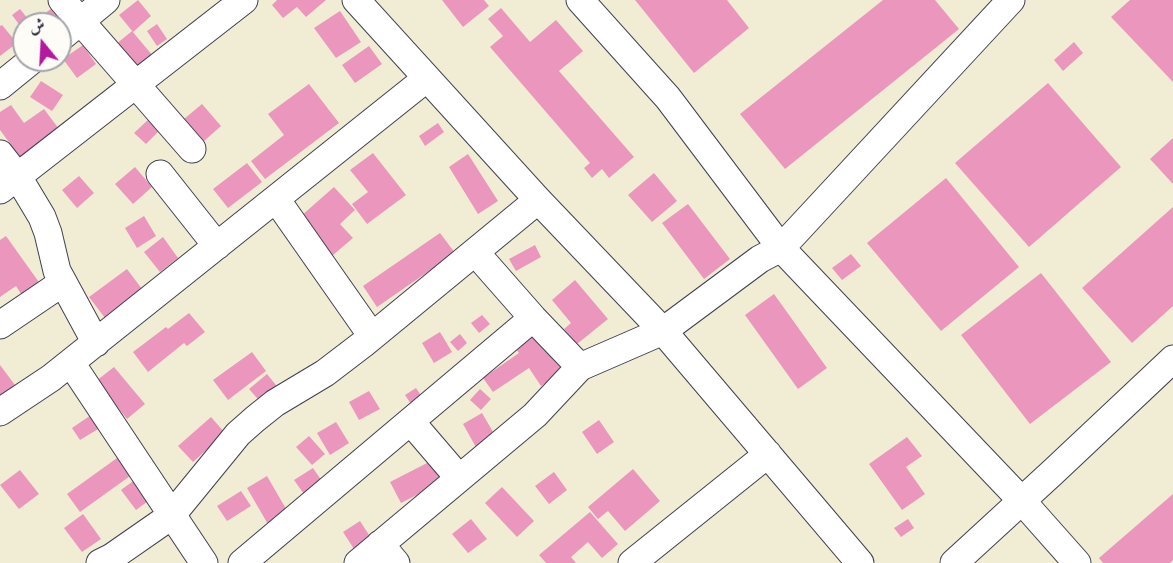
<!DOCTYPE html>
<html>
<head>
<meta charset="utf-8">
<style>
  body { margin:0 }
  #map { position:relative; width:1173px; height:563px; overflow:hidden; background:#f1ecd4; font-family:"IM FELL English",Amiri,serif }
  canvas { display:block }
  .north { position:absolute; left:12px; top:12px; width:60px; height:60px; box-sizing:border-box; background:#fdfcf7; border:2px solid #a5a5ac; border-radius:50%; rotate:342deg; font-size:16px; font-weight:700; line-height:24px; text-align:center; color:#22223b }
  .north::after { content:''; display:block; margin:auto; width:21px; height:27px; background:#b5179e; clip-path:polygon(50% 0,100% 100%,50% 72%,0 100%) }
</style>
</head>
<body>
<div id="map">
<canvas width="1173" height="563"></canvas>
<div class="north">ش</div>
</div>
<script>
const ctx = document.querySelector('canvas').getContext('2d');
ctx.lineJoin = 'round';
function paint(path, color) {
  ctx.fillStyle = color;
  ctx.fill(path, 'evenodd');
}
function shape(rows) {
  const path = new Path2D();
  for (const r of rows) {
    path.moveTo(r[0], r[1]);
    for (let i = 2; i < r.length; i += 2) path.lineTo(r[i], r[i + 1]);
  }
  return path;
}
function stroke(path, color, width, dash) {
  ctx.strokeStyle = color;
  ctx.lineWidth = width;
  ctx.lineCap = dash ? 'butt' : 'round';
  ctx.setLineDash(dash || []);
  ctx.stroke(path);
}
paint(shape([
  [138,0,151,16,133,32,119,15],
  [277,0,326,0,306,17,297,7,283,18,272,5],
  [442,0,484,0,489,6,463,27],
  [635,0,727,0,749,28,694,73],
  [883,0,935,0,959,29,785,169,740,114],
  [1130,0,1173,0,1173,82,1111,17],
  [52,8,67,27,60,24,37,24,35,21],
  [501,8,530,42,556,20,583,51,559,71,634,157,609,178,602,169,592,178,584,168,590,163,490,47,503,36,488,19],
  [20,9,32,24,24,24,24,31,12,15],
  [340,11,361,42,336,58,314,28],
  [157,24,167,39,157,46,147,31],
  [2,25,17,43,0,56,0,26],
  [132,31,153,56,135,70,115,45],
  [1074,42,1083,53,1063,71,1054,60],
  [83,45,96,64,77,78,63,59],
  [369,46,382,64,355,83,342,65],
  [41,81,63,95,52,111,30,97],
  [1048,83,1121,167,1029,247,955,163],
  [309,84,339,123,265,179,251,161,284,135,268,114],
  [202,104,221,126,203,142,184,119],
  [11,105,24,123,44,109,59,129,20,157,0,130,0,112],
  [151,117,162,128,146,144,134,133],
  [438,123,444,132,425,146,419,136],
  [1173,138,1173,184,1150,159],
  [373,153,406,195,367,224,352,204,368,192,350,170],
  [468,154,498,201,478,214,449,167],
  [247,163,262,182,228,208,213,189],
  [135,167,152,187,133,204,115,184],
  [654,173,677,201,652,222,628,195],
  [79,176,94,193,77,208,62,190],
  [946,178,1019,267,941,331,867,243],
  [334,187,355,210,340,224,353,238,326,261,312,245,320,238,301,216],
  [688,204,730,259,704,279,662,223],
  [1173,207,1173,306,1132,343,1082,288],
  [144,216,156,236,137,248,125,228],
  [440,233,455,253,377,307,363,286],
  [6,236,41,285,23,297,16,286,0,297,0,240],
  [163,237,178,258,160,272,144,252],
  [535,245,541,257,516,271,509,259],
  [851,254,861,266,842,280,832,268],
  [127,269,142,289,105,318,89,297],
  [1041,273,1111,362,1030,424,961,335],
  [575,280,608,319,577,344,564,329,571,323,552,300],
  [774,294,827,368,798,389,745,315],
  [189,313,205,332,187,346,184,343,148,372,133,352,166,327,168,329],
  [482,315,490,324,479,333,471,323],
  [534,328,563,371,541,386,529,368,493,392,483,378,519,353,511,343],
  [440,332,452,352,434,363,422,343],
  [460,334,467,343,458,351,450,342],
  [252,352,266,371,228,400,213,380],
  [0,365,15,385,0,396],
  [114,367,145,404,127,419,96,381],
  [267,374,280,390,263,405,249,389],
  [416,388,426,403,415,410,405,395],
  [480,389,491,399,481,410,470,400],
  [369,391,380,409,359,420,349,402],
  [94,413,103,426,80,440,72,428],
  [482,413,496,437,477,449,463,424],
  [211,417,225,433,193,462,178,446],
  [599,420,614,442,597,454,582,432],
  [336,422,349,443,330,455,317,433],
  [309,436,325,454,312,465,296,447],
  [907,437,922,456,906,467,925,494,902,510,869,464],
  [124,453,137,471,80,512,67,494],
  [431,461,442,482,401,503,390,482],
  [313,468,324,484,306,497,294,480],
  [633,469,660,501,625,531,608,511,598,519,588,507],
  [20,470,39,494,19,509,0,485],
  [554,472,567,490,549,504,535,486],
  [140,476,155,496,136,510,121,490],
  [267,476,289,514,269,526,247,488],
  [502,487,534,521,517,537,485,503],
  [241,491,251,506,227,521,217,506],
  [1173,494,1173,560,1170,563,1103,563,1099,558],
  [590,512,618,544,602,558,588,542,571,557,576,563,546,563,539,555],
  [83,514,101,539,82,552,64,528],
  [471,519,487,539,468,553,452,534],
  [908,519,914,528,901,537,894,528],
  [360,521,371,538,354,549,343,532]
]), '#eb97bd');
const minor = shape([
  [62,0,192,149],
  [356,0,538,200,663,331,860,563],
  [580,0,668,98,781,248,1022,501,1077,563],
  [60,38,106,0],
  [0,86,32,60],
  [0,154,18,177,42,217,48,233,57,271,96,343],
  [160,174,217,246],
  [0,190,244,0],
  [276,199,372,336],
  [475,252,533,318,580,367],
  [0,325,62,283],
  [71,363,204,563],
  [0,412,51,378,427,78],
  [411,422,459,478],
  [380,544,396,563],
  [100,563,112,557,171,516,238,434,255,419,275,403,325,373,363,344,538,200],
  [242,563,533,318],
  [358,563,535,415,580,367,663,331,760,259,781,248,1011,0],
  [632,563,768,454],
  [954,563,1053,472,1173,359]
]);
stroke(minor, '#414052', 29);
stroke(minor, '#fff', 27);
</script>
</body>
</html>
